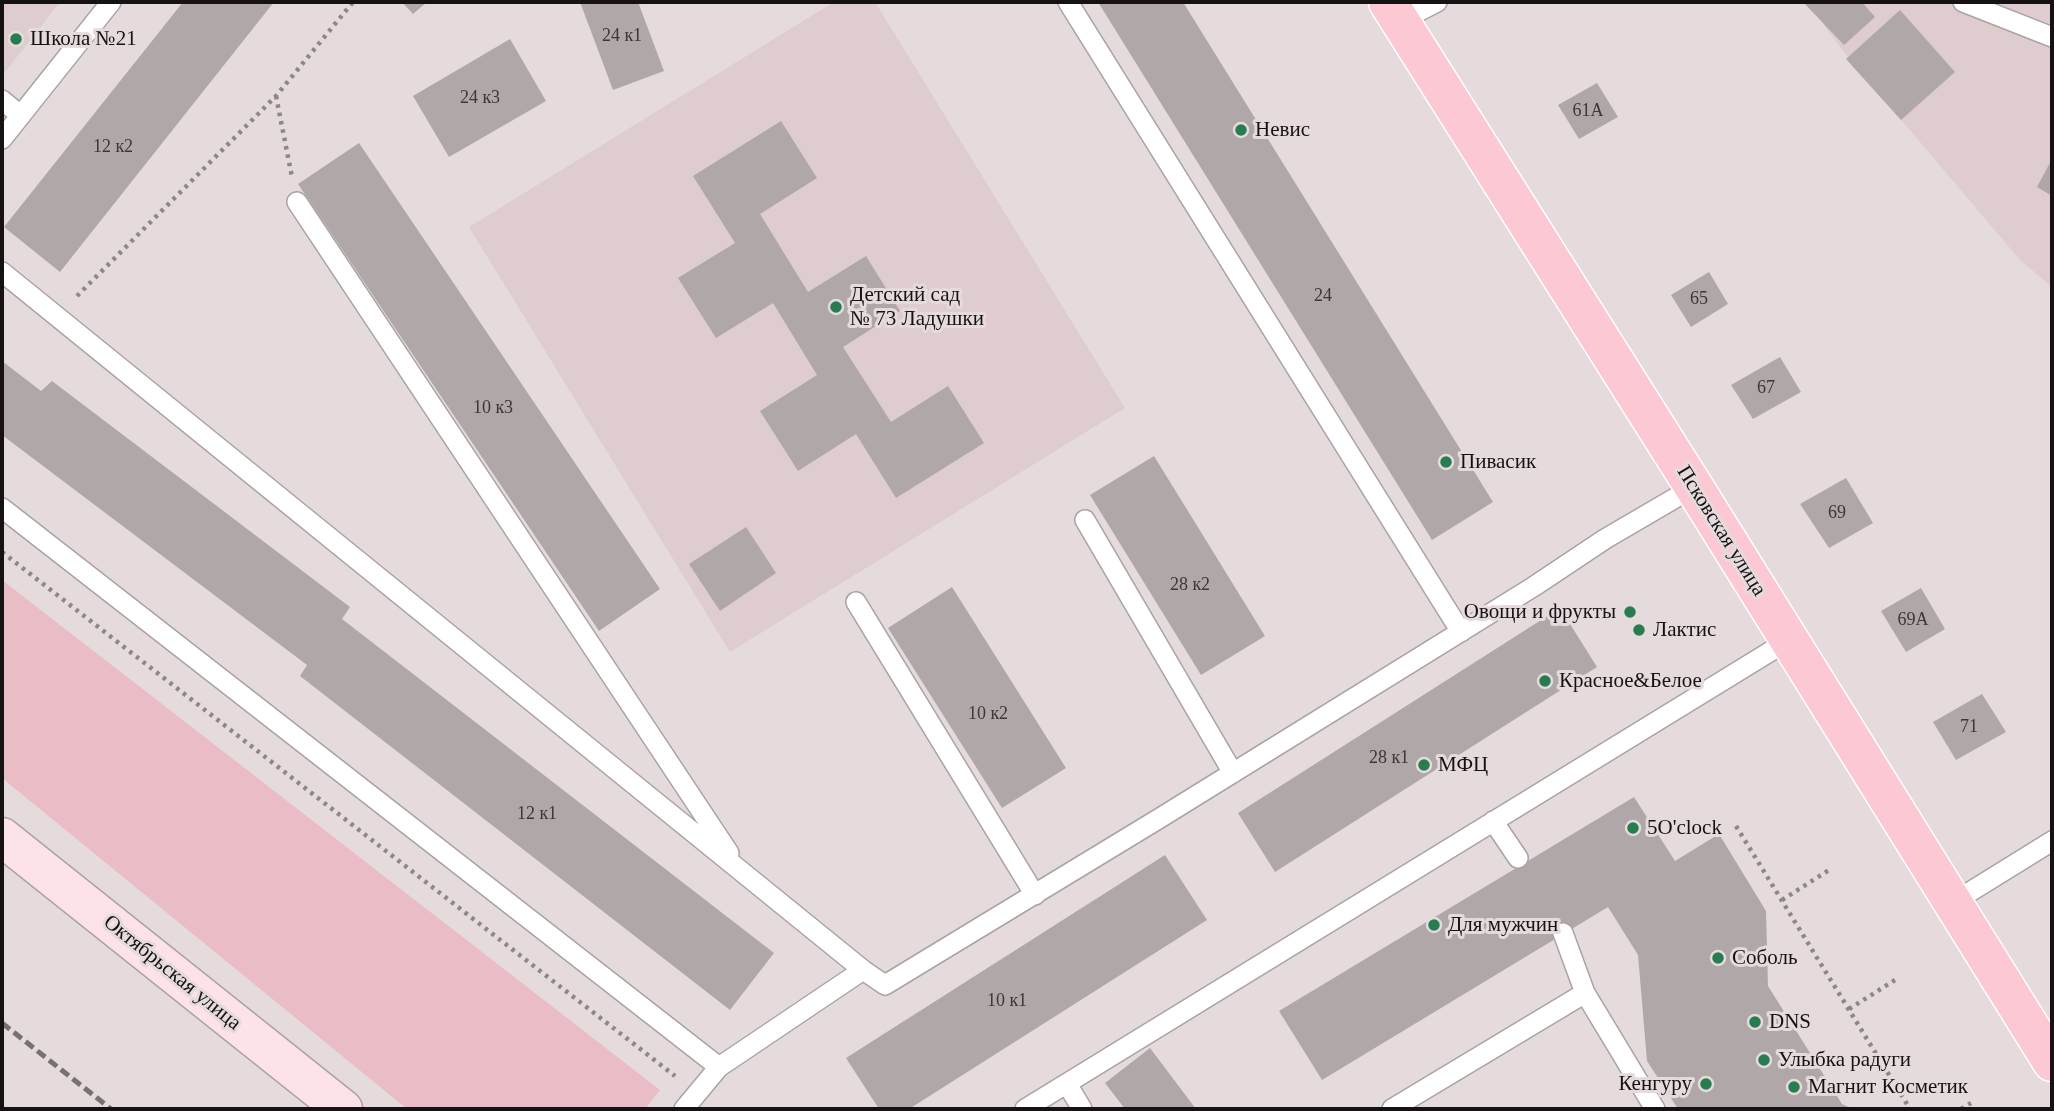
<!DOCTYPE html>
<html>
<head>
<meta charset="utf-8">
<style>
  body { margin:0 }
  #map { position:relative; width:2054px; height:1111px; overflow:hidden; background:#e5dbdd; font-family:"Times New Roman",serif }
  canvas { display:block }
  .frame { position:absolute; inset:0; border:4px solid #161213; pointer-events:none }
</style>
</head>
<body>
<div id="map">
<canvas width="2054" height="1111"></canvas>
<div class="frame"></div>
</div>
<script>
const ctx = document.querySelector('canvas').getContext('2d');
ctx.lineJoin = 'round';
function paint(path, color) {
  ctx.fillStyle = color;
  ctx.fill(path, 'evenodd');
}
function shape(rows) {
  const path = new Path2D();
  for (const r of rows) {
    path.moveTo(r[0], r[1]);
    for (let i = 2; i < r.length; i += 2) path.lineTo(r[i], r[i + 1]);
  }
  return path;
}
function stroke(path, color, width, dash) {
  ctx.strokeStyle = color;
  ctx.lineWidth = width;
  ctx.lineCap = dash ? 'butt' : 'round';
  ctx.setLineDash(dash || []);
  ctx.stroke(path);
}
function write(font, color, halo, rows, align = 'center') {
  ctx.font = font + ' "Times New Roman",serif';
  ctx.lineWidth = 6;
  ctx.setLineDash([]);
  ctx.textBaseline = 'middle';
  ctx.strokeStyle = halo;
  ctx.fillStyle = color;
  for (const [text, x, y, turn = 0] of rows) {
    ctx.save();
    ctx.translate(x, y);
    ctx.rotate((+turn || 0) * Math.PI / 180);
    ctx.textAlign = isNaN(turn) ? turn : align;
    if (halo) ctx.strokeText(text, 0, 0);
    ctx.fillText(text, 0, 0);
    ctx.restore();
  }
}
paint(shape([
  [2,2,60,2,2,76],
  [834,2,875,2,1125,408,730,652,469,227],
  [1807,2,2052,2,2052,287,2020,260,1842,50]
]), '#dfcccf');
paint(shape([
  [2,580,660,1090,645,1109,407,1109,2,778]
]), '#eabcc5');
paint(shape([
  [183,2,274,2,60,272,4,227],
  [402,2,427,2,413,14],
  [580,2,638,2,664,71,613,90],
  [1098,2,1183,2,1493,502,1432,540],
  [1803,2,1862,2,1875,17,1844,45],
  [1900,10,1955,72,1901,120,1846,59],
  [510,39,546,101,449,157,413,96],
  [1597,83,1618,117,1579,139,1558,105],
  [781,121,817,178,760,214,808,292,866,256,900,311,843,347,891,422,948,386,984,443,896,498,856,434,798,471,760,411,817,375,773,303,716,338,678,278,735,243,693,176],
  [359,143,660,589,599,631,298,184],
  [2052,159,2052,196,2037,187],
  [1709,272,1728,304,1691,327,1671,295],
  [1780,357,1801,392,1753,419,1731,385],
  [2,361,41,391,52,381,350,607,342,619,774,953,730,1010,300,676,307,665,2,435],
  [1154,456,1265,636,1201,675,1090,495],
  [1846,478,1873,523,1829,548,1800,504],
  [746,527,776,573,720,611,689,564],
  [952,587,1066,768,1002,808,888,628],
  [1921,588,1945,629,1906,652,1881,611],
  [1560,608,1597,667,1275,872,1238,813],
  [1982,694,2006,732,1956,760,1933,722],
  [1634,797,1675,861,1719,834,1766,911,1768,986,1842,1104,1853,1109,1678,1109,1647,1061,1638,955,1608,907,1322,1080,1279,1011],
  [1165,855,1207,920,909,1109,879,1109,846,1058],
  [1150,1048,1196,1109,1125,1109,1105,1083]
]), '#b0a7a8');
const service = shape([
  [1068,2,1461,632],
  [1963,2,2052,37],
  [1400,21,1437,2],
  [2,100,20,115],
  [2,139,111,2],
  [297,202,729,853],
  [2,272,863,970],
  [2,508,719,1067],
  [1085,520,1233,773],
  [856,602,1035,895],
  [1493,821,1518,858],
  [1952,903,2052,841],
  [1563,933,1585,993],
  [1067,1084,1082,1109],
  [684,1109,719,1067,863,970,885,985,1160,818,1533,587,1605,539,1694,487],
  [1025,1109,1789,640],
  [1392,1109,1585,993,1655,1109]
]);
const secondary = shape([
  [2,837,343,1109]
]);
const primary = shape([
  [1388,2,1694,487,2052,1062]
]);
stroke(service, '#aba2a3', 22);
stroke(secondary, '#aba2a3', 41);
stroke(primary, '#fff', 41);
stroke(shape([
  [276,96,292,177],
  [77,296,276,96,353,2],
  [2,552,675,1076],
  [1736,826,1910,1109],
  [1782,900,1829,870],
  [1849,1009,1895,980],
  [1961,1109,1971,1103]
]), '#8e8788', 4.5, [3.5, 5]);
stroke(service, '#fff', 19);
stroke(secondary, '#fde3e9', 38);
stroke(primary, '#fbc8d3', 38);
stroke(shape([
  [2,1023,111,1109]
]), '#787172', 5, [10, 5]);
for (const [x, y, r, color] of [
  [16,39,7,"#287d50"],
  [1241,130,7,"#287d50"],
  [836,307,7,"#287d50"],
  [1446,462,7,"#287d50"],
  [1630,612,7,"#287d50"],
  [1639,630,7,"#287d50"],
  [1545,681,7,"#287d50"],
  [1424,765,7,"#287d50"],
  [1633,828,7,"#287d50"],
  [1434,925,7,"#287d50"],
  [1718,958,7,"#287d50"],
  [1755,1022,7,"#287d50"],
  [1764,1060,7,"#287d50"],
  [1706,1084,7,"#287d50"],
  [1794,1087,7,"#287d50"]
]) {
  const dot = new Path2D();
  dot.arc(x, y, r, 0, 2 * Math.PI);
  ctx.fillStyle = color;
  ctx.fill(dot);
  stroke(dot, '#e5dbdd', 2.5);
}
write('18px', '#3c3738', null, [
  ["24 к1",622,36],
  ["24 к3",480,98],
  ["61А",1588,111],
  ["12 к2",113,147],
  ["24",1323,296],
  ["65",1699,299],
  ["67",1766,388],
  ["10 к3",493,408],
  ["69",1837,513],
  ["28 к2",1190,585],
  ["69А",1913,620],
  ["10 к2",988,714],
  ["71",1969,727],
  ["28 к1",1389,758],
  ["12 к1",537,814],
  ["10 к1",1007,1001]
]);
write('21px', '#161213', '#e5dbdd', [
  ["Школа №21",30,39],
  ["Невис",1255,130],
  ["Детский сад",850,295],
  ["№ 73 Ладушки",850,319],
  ["Пивасик",1460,462],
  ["Овощи и фрукты",1616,612,"right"],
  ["Лактис",1653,630],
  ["Красное&Белое",1559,681],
  ["МФЦ",1438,765],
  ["5O'clock",1647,828],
  ["Для мужчин",1448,925],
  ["Соболь",1732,958],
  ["DNS",1769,1022],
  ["Улыбка радуги",1778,1060],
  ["Кенгуру",1692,1084,"right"],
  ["Магнит Косметик",1808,1087]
], 'left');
write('21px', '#161213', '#e5dbdd', [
  ["Псковская улица",1721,531,58],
  ["Октябрьская улица",172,973,39]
]);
</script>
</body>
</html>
